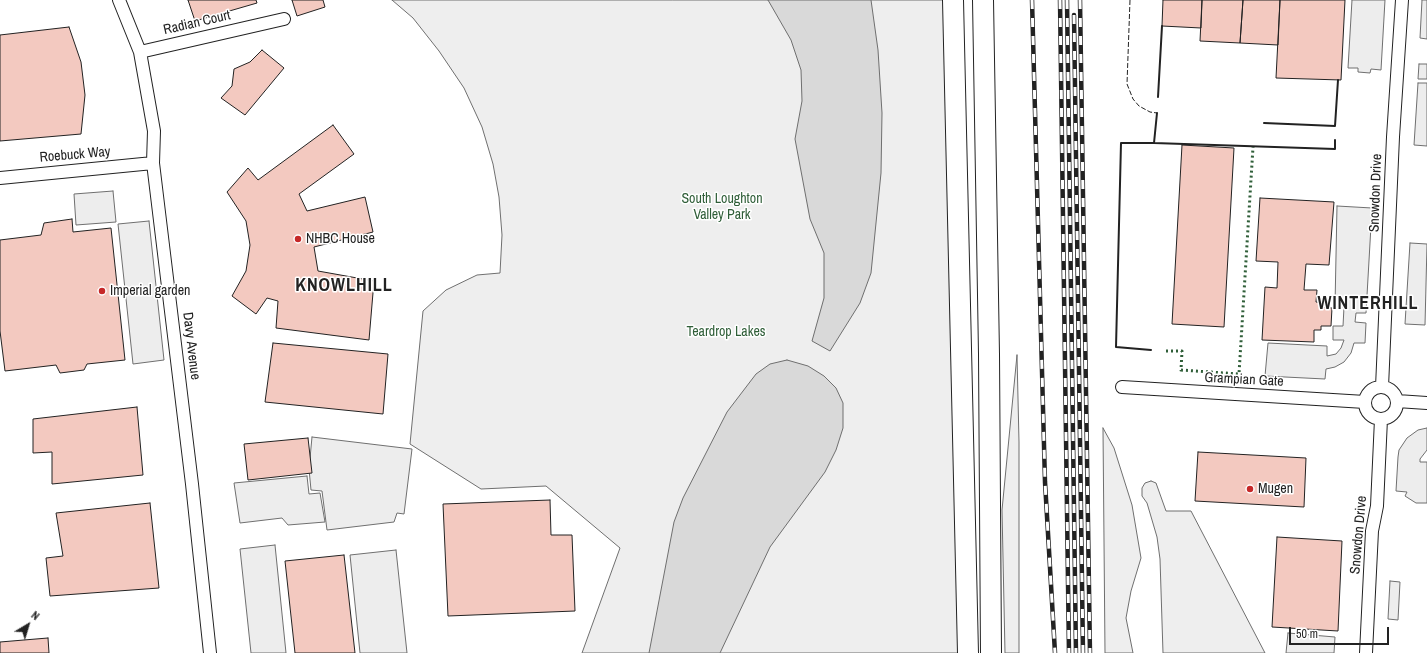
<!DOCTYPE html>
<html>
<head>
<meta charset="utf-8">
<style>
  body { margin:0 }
  #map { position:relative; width:1427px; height:653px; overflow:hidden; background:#fff; font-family:"Archivo Narrow",sans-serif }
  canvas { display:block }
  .north { position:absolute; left:8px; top:605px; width:40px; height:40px; -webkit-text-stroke:3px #fff; paint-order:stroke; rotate:38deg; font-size:11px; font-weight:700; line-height:16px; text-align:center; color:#222 }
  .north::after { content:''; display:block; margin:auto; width:14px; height:18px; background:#222; clip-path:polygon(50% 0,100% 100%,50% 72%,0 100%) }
  .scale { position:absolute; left:1289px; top:627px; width:100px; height:18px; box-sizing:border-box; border:2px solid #222; border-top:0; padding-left:5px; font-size:12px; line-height:14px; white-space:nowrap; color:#222; -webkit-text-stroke:3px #fff; paint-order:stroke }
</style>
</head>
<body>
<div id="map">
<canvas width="1427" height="653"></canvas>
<div class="north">N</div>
<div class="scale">50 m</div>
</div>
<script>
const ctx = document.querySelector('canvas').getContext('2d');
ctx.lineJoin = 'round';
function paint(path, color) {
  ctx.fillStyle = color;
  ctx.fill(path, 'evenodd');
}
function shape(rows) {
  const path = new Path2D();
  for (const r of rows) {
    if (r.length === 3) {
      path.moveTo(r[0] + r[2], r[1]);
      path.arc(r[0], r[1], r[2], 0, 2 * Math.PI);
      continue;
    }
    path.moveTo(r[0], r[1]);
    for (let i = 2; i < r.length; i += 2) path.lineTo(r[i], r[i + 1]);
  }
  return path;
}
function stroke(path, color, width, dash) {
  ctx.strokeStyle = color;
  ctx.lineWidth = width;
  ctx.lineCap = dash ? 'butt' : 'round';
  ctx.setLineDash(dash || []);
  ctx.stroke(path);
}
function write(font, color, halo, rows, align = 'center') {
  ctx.font = font + ' "Archivo Narrow",sans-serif';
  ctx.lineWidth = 3;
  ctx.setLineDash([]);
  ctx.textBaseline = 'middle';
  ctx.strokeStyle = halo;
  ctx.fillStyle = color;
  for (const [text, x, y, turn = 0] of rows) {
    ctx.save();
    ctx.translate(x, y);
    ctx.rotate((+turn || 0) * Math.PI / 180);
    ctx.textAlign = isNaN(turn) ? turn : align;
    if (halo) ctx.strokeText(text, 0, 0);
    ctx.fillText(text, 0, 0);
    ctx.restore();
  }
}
const green = shape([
  [392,0,953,0,968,653,582,653,620,548,546,486,481,489,410,444,423,311,446,290,477,275,500,273,502,235,499,197,493,164,482,127,464,88,439,51,413,18,392,0],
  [1017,355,1019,442,1019,653,1005,653,1002,510,1017,355],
  [1103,428,1114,448,1132,505,1141,558,1131,591,1126,618,1133,653,1105,653,1103,428],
  [1151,481,1156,483,1166,511,1191,511,1265,653,1163,653,1160,559,1157,537,1147,503,1142,496,1142,488,1145,483,1151,481]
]);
paint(green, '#eee');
stroke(green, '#6f6f6f', 1);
const parking = shape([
  [1352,0,1385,0,1381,70,1371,69,1370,73,1358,72,1358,68,1348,68,1352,0],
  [1422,0,1427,0,1427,39,1420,38,1422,0],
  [1419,64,1427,64,1427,79,1418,79,1419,64],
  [1418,83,1427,83,1427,146,1414,145,1418,83],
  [113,191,116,222,76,225,74,194,113,191],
  [1337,206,1372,208,1366,313,1356,313,1355,322,1366,323,1365,343,1354,343,1351,353,1344,362,1335,367,1326,369,1325,379,1265,376,1268,343,1327,346,1327,356,1336,354,1341,348,1344,340,1333,340,1333,326,1343,326,1344,307,1335,306,1337,206],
  [149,221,164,360,133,364,118,224,149,221],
  [1410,243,1427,244,1425,325,1405,324,1410,243],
  [1427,428,1427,450,1420,459,1420,462,1427,462,1427,503,1416,503,1405,496,1407,492,1396,491,1398,457,1399,450,1407,438,1418,430,1427,428],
  [312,437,412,449,404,514,397,513,394,522,327,530,322,491,311,490,309,469,312,437],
  [307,476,309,494,320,493,325,522,288,525,282,518,240,523,234,483,307,476],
  [275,545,286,653,251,653,240,549,275,545],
  [396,550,407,653,360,653,350,555,396,550],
  [1390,581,1400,582,1398,620,1388,619,1390,581],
  [1288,633,1335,637,1334,653,1286,653,1288,633]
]);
paint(parking, '#ededed');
stroke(parking, '#6f6f6f', 1);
const water = shape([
  [768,0,871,0,878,50,882,113,881,173,871,273,860,303,830,351,812,341,824,298,824,253,810,219,795,139,802,101,801,70,791,40,768,0],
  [787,360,808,366,824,376,836,388,843,403,843,428,836,450,825,472,770,547,720,653,649,653,674,522,683,498,727,412,756,374,770,364,787,360]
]);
paint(water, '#d9d9d9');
stroke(water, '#6f6f6f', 1);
const building = shape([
  [188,0,256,0,257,3,195,21,188,0],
  [292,0,323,0,325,7,297,16,292,0],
  [1163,0,1202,0,1201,28,1162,26,1163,0],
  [1202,0,1243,0,1240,43,1200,41,1202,0],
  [1243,0,1280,0,1278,45,1240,43,1243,0],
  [1280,0,1345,0,1341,80,1276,78,1280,0],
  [69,27,81,62,85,95,81,134,0,141,0,35,69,27],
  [262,50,284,68,245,115,221,98,232,86,234,69,250,62,262,50],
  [333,125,354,154,299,194,307,211,365,197,373,232,314,247,318,271,374,281,369,340,276,328,278,301,267,298,256,314,232,296,246,271,250,245,246,221,227,192,248,168,258,180,333,125],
  [1182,145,1234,148,1224,327,1172,324,1182,145],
  [1260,198,1334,202,1329,265,1306,264,1304,290,1317,290,1316,302,1322,303,1322,307,1332,308,1331,326,1321,326,1321,330,1314,330,1314,342,1262,340,1265,287,1277,288,1278,262,1256,261,1260,198],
  [72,219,73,232,111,228,125,360,87,364,84,370,60,373,56,365,5,371,0,331,0,240,41,235,44,223,72,219],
  [273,343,388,354,383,414,265,402,273,343],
  [137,407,143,475,52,484,52,452,33,453,33,419,137,407],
  [308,438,312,473,248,480,244,444,308,438],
  [1198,452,1306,458,1304,507,1195,501,1198,452],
  [550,500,551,535,572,535,575,611,448,616,443,504,550,500],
  [150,503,159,588,50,596,46,558,63,556,56,513,150,503],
  [1277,537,1342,541,1338,631,1272,627,1277,537],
  [344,555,355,653,295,653,285,561,344,555],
  [48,638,49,653,0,653,0,642,48,638]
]);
paint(building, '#f3c9c0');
stroke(building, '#222', 1);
const minor = shape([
  [119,0,140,52,154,131,153,163,192,484,210,653],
  [140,52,284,19],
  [0,178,153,163],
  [1122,387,1365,402],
  [1382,387,1393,137,1402,0],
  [1381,403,16],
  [1397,401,1427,403],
  [1366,653,1372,531,1377,506,1381,419]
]);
const trunk = shape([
  [953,0,968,653],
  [983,0,989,354,991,653]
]);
stroke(minor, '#222', 14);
stroke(trunk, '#222', 22);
stroke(minor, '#fff', 12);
stroke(trunk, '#fff', 20);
const rail = shape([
  [1032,0,1045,482,1055,653],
  [1060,0,1069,653],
  [1067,0,1076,653],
  [1080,0,1090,653],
  [1074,15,1083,653]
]);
stroke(rail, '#222', 4.5);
stroke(rail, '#fff', 3, [9]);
stroke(shape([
  [1166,351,1182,351,1181,370,1239,374,1253,147]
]), '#2f5e38', 3, [2, 3]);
stroke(shape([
  [1130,0,1127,84,1133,99,1139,106,1150,112,1157,113]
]), '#222', 1, [5, 2]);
stroke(shape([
  [1158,97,1162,26],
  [1157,113,1154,143,1335,149,1335,140],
  [1264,123,1335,126,1338,80],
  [1151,350,1116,347,1121,143,1154,143]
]), '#222', 2);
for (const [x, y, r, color] of [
  [298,239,4,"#c62828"],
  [102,291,4,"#c62828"],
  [1250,489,4,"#c62828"]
]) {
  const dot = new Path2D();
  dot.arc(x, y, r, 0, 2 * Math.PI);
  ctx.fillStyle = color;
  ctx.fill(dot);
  stroke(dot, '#fff', 1.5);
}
write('14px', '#222', '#fff', [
  ["Radian Court",197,23,-13],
  ["Roebuck Way",75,155,-5],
  ["Snowdon Drive",1376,193,-88],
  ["Davy Avenue",191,346,83],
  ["Grampian Gate",1244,380,3],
  ["Snowdon Drive",1359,535,-85]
]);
write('14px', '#2f5e38', '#fff', [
  ["South Loughton",722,199],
  ["Valley Park",722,215],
  ["Teardrop Lakes",726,332]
]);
write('14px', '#222', '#fff', [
  ["NHBC House",306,239],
  ["Imperial garden",110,291],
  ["Mugen",1258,489]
], 'left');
ctx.letterSpacing = '1px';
write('bold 18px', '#222', '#fff', [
  ["KNOWLHILL",344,286],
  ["WINTERHILL",1368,304]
]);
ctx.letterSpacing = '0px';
</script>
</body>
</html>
